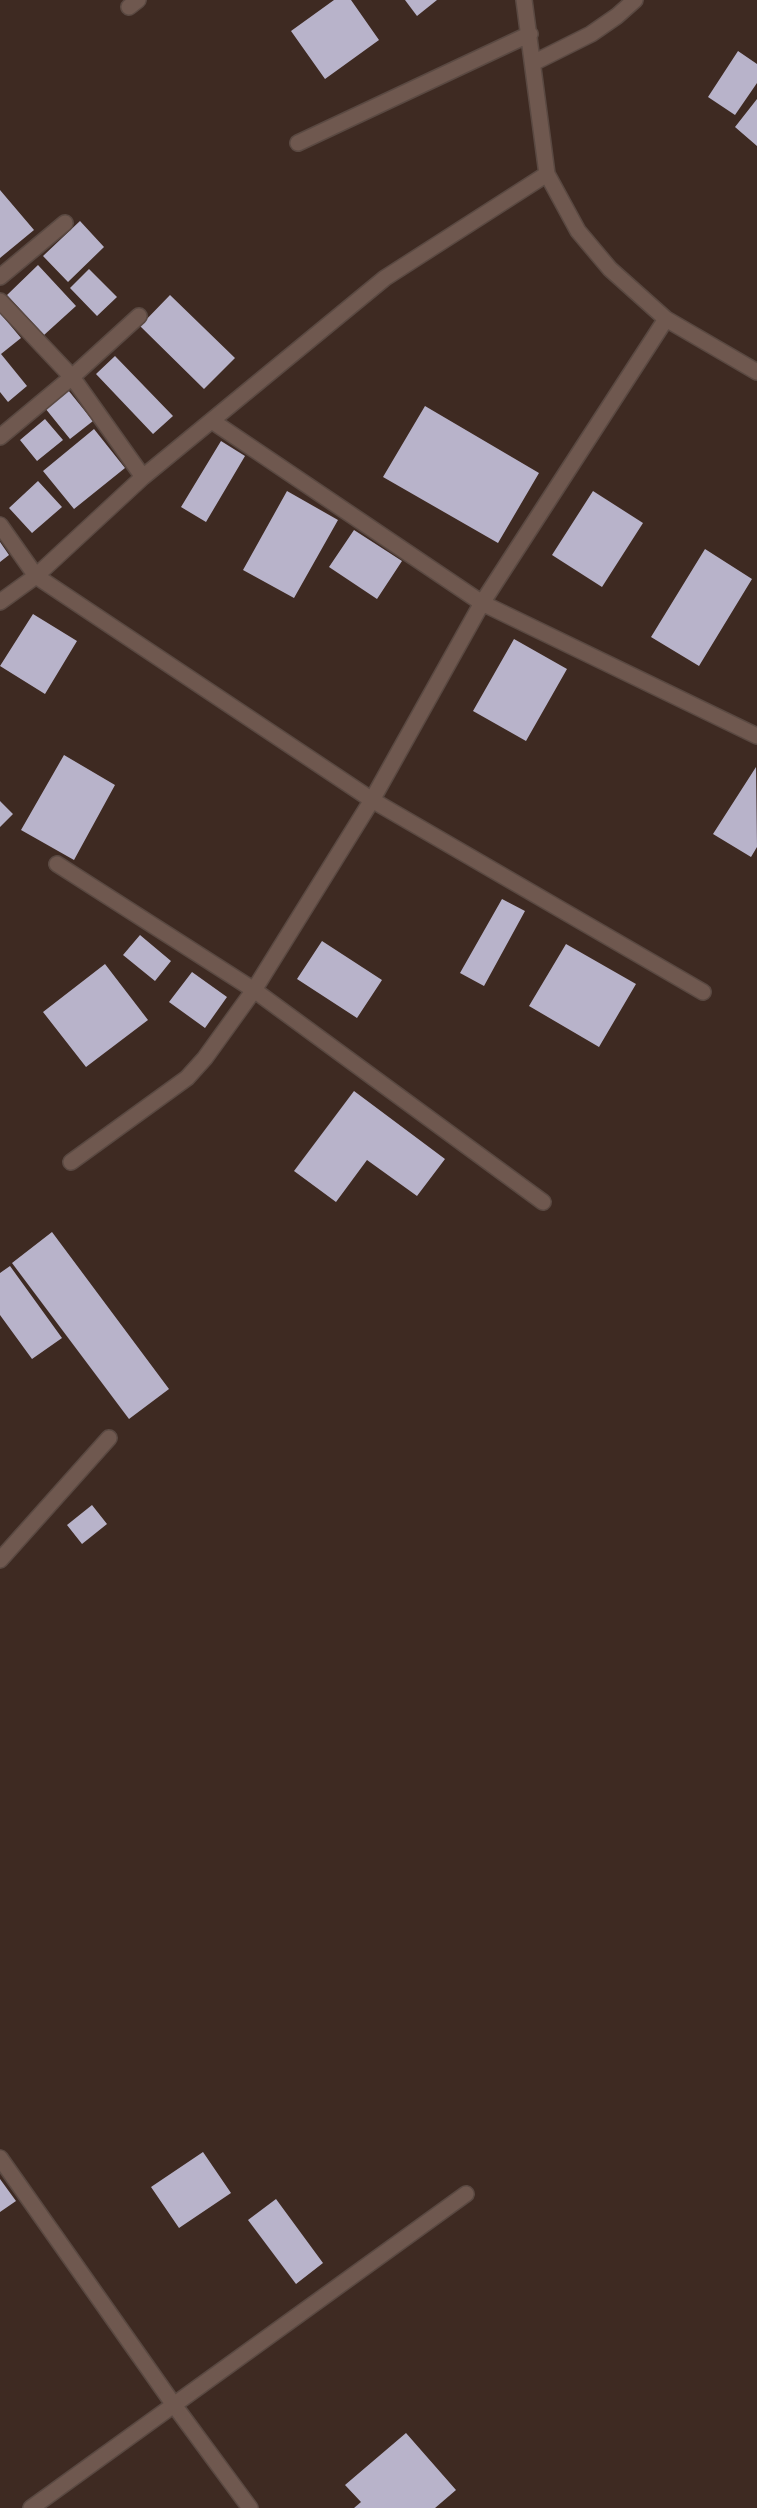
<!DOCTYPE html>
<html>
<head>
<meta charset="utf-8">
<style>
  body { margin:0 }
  canvas { display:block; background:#3e2a22 }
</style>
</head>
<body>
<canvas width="757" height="2508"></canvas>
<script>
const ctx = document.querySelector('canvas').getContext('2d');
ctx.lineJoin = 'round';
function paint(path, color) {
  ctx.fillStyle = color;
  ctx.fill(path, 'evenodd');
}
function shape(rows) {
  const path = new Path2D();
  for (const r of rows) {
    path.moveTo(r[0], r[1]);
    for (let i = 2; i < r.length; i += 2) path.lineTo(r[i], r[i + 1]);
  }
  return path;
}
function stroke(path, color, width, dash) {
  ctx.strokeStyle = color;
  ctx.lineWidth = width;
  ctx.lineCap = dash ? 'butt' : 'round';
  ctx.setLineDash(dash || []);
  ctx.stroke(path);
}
paint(shape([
  [334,0,351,0,379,40,325,79,291,31],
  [405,0,437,0,417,16],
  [738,51,757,64,757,83,735,115,708,97],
  [757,99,757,146,735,127],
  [0,190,34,230,0,258],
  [80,221,104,247,68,282,43,256],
  [38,265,76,306,44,335,7,295],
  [89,269,117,297,97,316,70,288],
  [170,295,235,358,204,389,140,326],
  [0,313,21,338,1,354,27,386,8,402,0,392],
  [115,356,173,416,153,434,96,374],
  [68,390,93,421,70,439,45,408],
  [425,406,539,473,498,543,383,477],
  [45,419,63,440,37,461,20,440],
  [94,429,125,468,74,509,43,471],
  [221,441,245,456,206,522,181,507],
  [38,481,62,507,32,533,9,508],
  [287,491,338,520,294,598,243,570],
  [593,491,643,523,602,587,552,555],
  [354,530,402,561,377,599,329,567],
  [0,542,9,555,0,562],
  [705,549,752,579,699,666,651,637],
  [33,614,77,641,45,694,0,666],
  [514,639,567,669,526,741,473,711],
  [64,755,115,785,74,860,21,830],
  [756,767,757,847,751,857,713,834],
  [0,801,13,814,0,827],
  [502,899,525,911,484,986,460,973],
  [140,935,171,961,155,981,123,955],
  [322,941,382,980,357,1018,297,979],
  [566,944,636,984,599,1047,529,1006],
  [105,964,148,1020,86,1067,43,1012],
  [192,972,227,997,205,1028,169,1002],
  [354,1091,445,1159,417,1196,367,1160,336,1202,294,1171],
  [52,1232,169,1389,129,1419,12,1263],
  [10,1266,62,1338,32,1359,0,1315,0,1273],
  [92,1505,107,1524,82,1544,67,1525],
  [203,2152,231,2193,179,2228,151,2187],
  [0,2179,16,2201,0,2212],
  [276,2199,323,2263,296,2284,248,2220],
  [406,2433,456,2490,435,2508,354,2508,361,2502,345,2485]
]), '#b8b3ca');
const minor = shape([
  [524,0,547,174,578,231,610,269,666,319,757,372],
  [129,7,138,0],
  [533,63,591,34,617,16,635,0],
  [298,143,530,34],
  [0,277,65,223],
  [0,301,72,377,143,477],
  [212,421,482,603,757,736],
  [0,437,72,377,139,316],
  [0,525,36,576,372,800,703,992],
  [0,602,36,576,143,477,385,278,547,174],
  [57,864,254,990,543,1202],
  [71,1162,187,1078,205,1058,254,990,372,800,482,603,666,319],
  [0,1560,109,1438],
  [0,2158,174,2405,250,2508],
  [31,2508,466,2194]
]);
stroke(minor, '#5a4942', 18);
stroke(minor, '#6f584f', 15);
</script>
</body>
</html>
